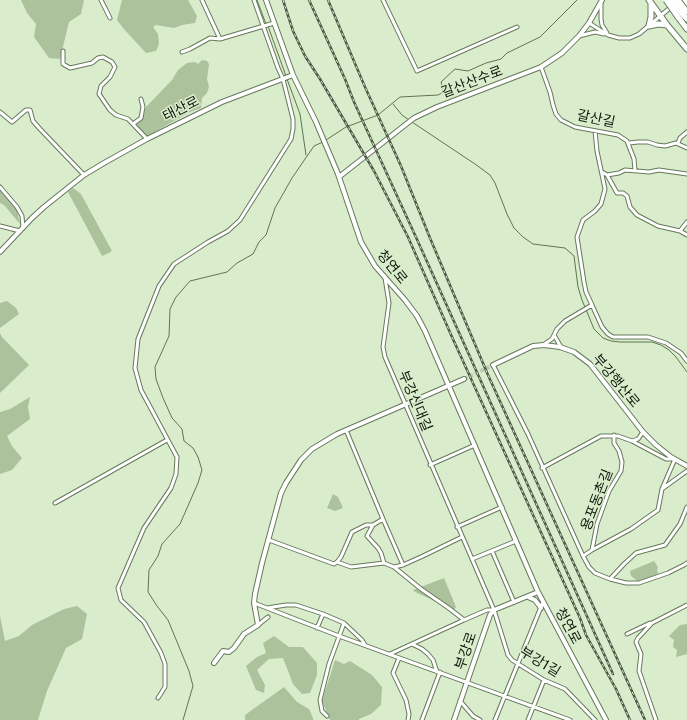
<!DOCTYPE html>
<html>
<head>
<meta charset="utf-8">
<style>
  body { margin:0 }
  canvas { display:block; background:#d9edcc }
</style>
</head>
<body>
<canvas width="687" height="720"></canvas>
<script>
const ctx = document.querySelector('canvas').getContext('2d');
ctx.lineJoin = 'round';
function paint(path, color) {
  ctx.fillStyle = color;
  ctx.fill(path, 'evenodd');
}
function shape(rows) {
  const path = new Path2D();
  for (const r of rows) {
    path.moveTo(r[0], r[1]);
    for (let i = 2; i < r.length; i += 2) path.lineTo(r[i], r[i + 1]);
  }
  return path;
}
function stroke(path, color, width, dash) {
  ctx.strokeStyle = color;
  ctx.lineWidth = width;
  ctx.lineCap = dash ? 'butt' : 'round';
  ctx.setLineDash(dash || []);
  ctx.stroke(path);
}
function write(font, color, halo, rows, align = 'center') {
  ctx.font = font + ' "Public Sans","Noto Sans KR",sans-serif';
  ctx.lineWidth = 3;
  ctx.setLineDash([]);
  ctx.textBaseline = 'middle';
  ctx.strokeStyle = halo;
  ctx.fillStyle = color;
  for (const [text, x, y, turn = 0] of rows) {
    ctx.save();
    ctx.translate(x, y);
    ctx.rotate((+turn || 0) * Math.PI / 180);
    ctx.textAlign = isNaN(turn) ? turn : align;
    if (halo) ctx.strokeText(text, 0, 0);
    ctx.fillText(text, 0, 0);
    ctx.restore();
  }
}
paint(shape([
  [21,0,84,0,81,14,69,22,60,59,49,58,34,37,36,24,27,13],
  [122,0,188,0,197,16,195,23,182,25,174,28,156,25,153,27,158,34,159,44,156,51,146,53,123,28,117,20],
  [202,60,207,61,209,64,207,79,209,87,207,93,202,98,201,108,190,112,147,136,134,124,143,118,146,107,172,80,178,70,187,63,195,62,198,64],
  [73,188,81,194,112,251,109,253,102,256,68,192],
  [0,189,16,207,20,224,4,205,0,203],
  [7,301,16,308,19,314,0,328,0,303],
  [0,333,2,337,29,365,0,393],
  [30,397,28,407,30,419,7,436,12,446,22,458,12,470,0,474,0,412,10,409],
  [333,494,338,497,343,508,335,511,327,508],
  [654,561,658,567,657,570,658,574,656,576,639,582,631,576,630,571],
  [444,578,456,607,454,610,415,592,413,590],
  [77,606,87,614,82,639,66,648,47,691,38,720,0,720,0,616,5,641,19,636,32,625,64,609],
  [687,624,687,654,676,657,677,650,673,647,674,640,669,636,680,625],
  [274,636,289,647,303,647,317,663,317,675,310,693,302,694,293,684,283,658,269,659,257,670,265,685,264,693,256,690,246,666,257,657,266,653,263,643],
  [335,660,344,664,350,661,372,675,382,687,381,705,371,714,359,719,359,720,330,720,322,701],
  [284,687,297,702,309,709,313,718,313,720,245,720,245,715]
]), '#abc29c');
stroke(shape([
  [257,0,266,24],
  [268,26,286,76],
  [287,79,300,114,306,155],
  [393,104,402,115,409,120],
  [412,122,475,164,490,175,495,183,507,214,514,228,523,237,533,244,565,248,574,256,578,287,582,300,594,329,603,338,611,341,620,342,652,342,661,345,669,350,676,357,687,372],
  [326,140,346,127,378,115,400,97,438,95,444,92,441,82,455,69,468,71,486,63,501,59,507,53,540,37,577,0],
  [183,720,193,686,189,671,168,620,157,606,148,592,149,570,158,556,162,544,180,524,198,483,202,470,198,457,193,448,184,441,182,429,172,418,163,398,156,379,155,367,169,336,170,309,176,297,190,281,227,272,237,263,253,254,259,242,266,235,275,208,292,178,314,146,323,142]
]), '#5e754e', 1);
stroke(shape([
  [464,379,493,365]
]), '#bbcdaf', 4, [4, 2]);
const street = shape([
  [101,0,110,18],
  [202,0,220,39,274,23],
  [383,0,417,71,517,27],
  [601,4,601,19,602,25,607,33],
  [589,23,608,35,619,38,630,38,639,34,671,7],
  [579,36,595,32,604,34],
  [63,51,63,64,70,68,92,63,98,58,103,57,112,62,115,67,110,77,101,86,99,94,110,110,116,115,128,119,147,139],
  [182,52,190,49,210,38,220,39],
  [541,67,550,92,553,105,556,114,561,120,575,127,618,135,627,141,634,159,635,170],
  [0,112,12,122,26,110,30,110,33,121,40,129,84,175],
  [133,124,141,118,143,107,141,99],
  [629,143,638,142,648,142,657,145,665,146,676,143,687,148],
  [678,143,680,138,687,132],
  [602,172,607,175,617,193,623,193,627,196,630,207,637,215,658,226,680,231,687,235],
  [607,175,619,173,625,170,649,172,659,170,687,174],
  [0,187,17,207,22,216,23,228],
  [0,226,20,231],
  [680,231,687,222],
  [385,278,389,303,383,347,385,357,494,610,508,655,512,660,544,680,565,689,595,720],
  [592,305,602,327,608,334,613,337,648,337,666,343,681,353,687,361],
  [554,335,561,347],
  [543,345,552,339,557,329,565,321,592,305,586,292,584,282,577,237,583,220,595,211,601,204,605,189,597,151,595,131],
  [493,365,528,434,583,556,589,567,595,573,610,579,624,564,636,553,665,545,680,524,687,507],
  [632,441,666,459,675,459,662,489],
  [430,465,475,445],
  [542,468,601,436,618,436,632,441,638,439,643,432],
  [55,503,167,440],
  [383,519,403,565],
  [373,525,367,536,378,548,381,553,384,563],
  [457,527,502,507],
  [462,537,423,556,403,565,394,567,421,589,450,609,464,620,487,610,494,610],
  [269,540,334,564,337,562,351,567,384,563,394,567],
  [592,550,631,529,658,510,662,489,687,471],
  [492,551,514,602],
  [583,556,592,550,597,524,609,491,621,471,622,462,619,451,614,443,614,435],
  [472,559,516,541],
  [337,562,341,557,352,532,366,525,373,525,383,519,346,430],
  [610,579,626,583,639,583,668,573,684,565,687,563],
  [254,603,339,636,570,720],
  [267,608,286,605,296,605,323,614,344,623,362,640,365,645],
  [258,625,268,617],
  [317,628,323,614],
  [627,634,650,623],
  [412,644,422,649,428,654,433,660,437,672],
  [390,654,464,620],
  [399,658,393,673,406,700,409,714,408,720],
  [158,698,165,687,165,664,161,653,144,622,121,600,118,588,144,528,171,488,176,474,177,457,141,390,135,368,138,339,159,286,174,264,208,242,228,231,240,220,291,139,293,129,293,119,283,79,278,68,254,0],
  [460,701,473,716,480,720],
  [327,716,322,711,320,700,329,664,344,623],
  [422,720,440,672],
  [495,720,543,602],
  [528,720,544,680],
  [656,720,639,671,641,654,636,642,638,638,652,623,687,605]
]);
const secondary = shape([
  [266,0,293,75,316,122,338,174,361,242,375,266,405,300,417,316,425,331,538,592,606,720],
  [339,177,414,118,437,107,541,67,562,53,579,36,589,23,602,0],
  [0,252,32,218,44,207,84,175,104,163,147,139,222,102,293,75],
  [493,365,533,346,544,345,560,347,574,352,590,364,643,432,656,445,671,457,687,466],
  [528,597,535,600,541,608],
  [214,663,223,651,229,652,234,648,244,634,258,625,254,603,255,594,262,563,281,493,286,483,301,460,312,449,337,434,464,379],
  [454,720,490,615,494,610,538,592]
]);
const highway = shape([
  [649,0,667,25,687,49],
  [684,0,687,4],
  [651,3,651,17,649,26,658,24,667,25],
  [683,15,687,19],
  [678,17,687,29]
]);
stroke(street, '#67785b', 5);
stroke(secondary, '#67785b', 6);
stroke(highway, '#67785b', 7);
stroke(street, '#fff', 3);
stroke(secondary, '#fff', 4);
stroke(highway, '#fff', 5);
const rail = shape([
  [283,0,293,31,305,56,320,79,374,171,408,237,452,337,580,618,586,635,616,689,630,720],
  [309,0,345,79,354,102,415,235,613,674],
  [328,0,365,87,401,166,430,238,488,375,645,720]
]);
stroke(rail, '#4d5846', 2.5);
stroke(rail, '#d9edcc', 1, [3]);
const highwayBridge = shape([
  [666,0,678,17],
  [672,0,683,15],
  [678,0,687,12]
]);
stroke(highwayBridge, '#67785b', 7, []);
stroke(highwayBridge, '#fff', 5);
write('14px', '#11180c', '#d9edcc', [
  ["갈산산수로",472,82,-21],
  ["태산로",181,109,-27],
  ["갈산길",596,119,12],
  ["청연로",392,267,51],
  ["부강행산로",616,381,50],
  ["부강신대길",415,401,67],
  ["용포동촌길",597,500,-69],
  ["청연로",568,626,62],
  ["부강로",466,651,-71],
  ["부강1길",540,662,31]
]);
</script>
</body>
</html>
